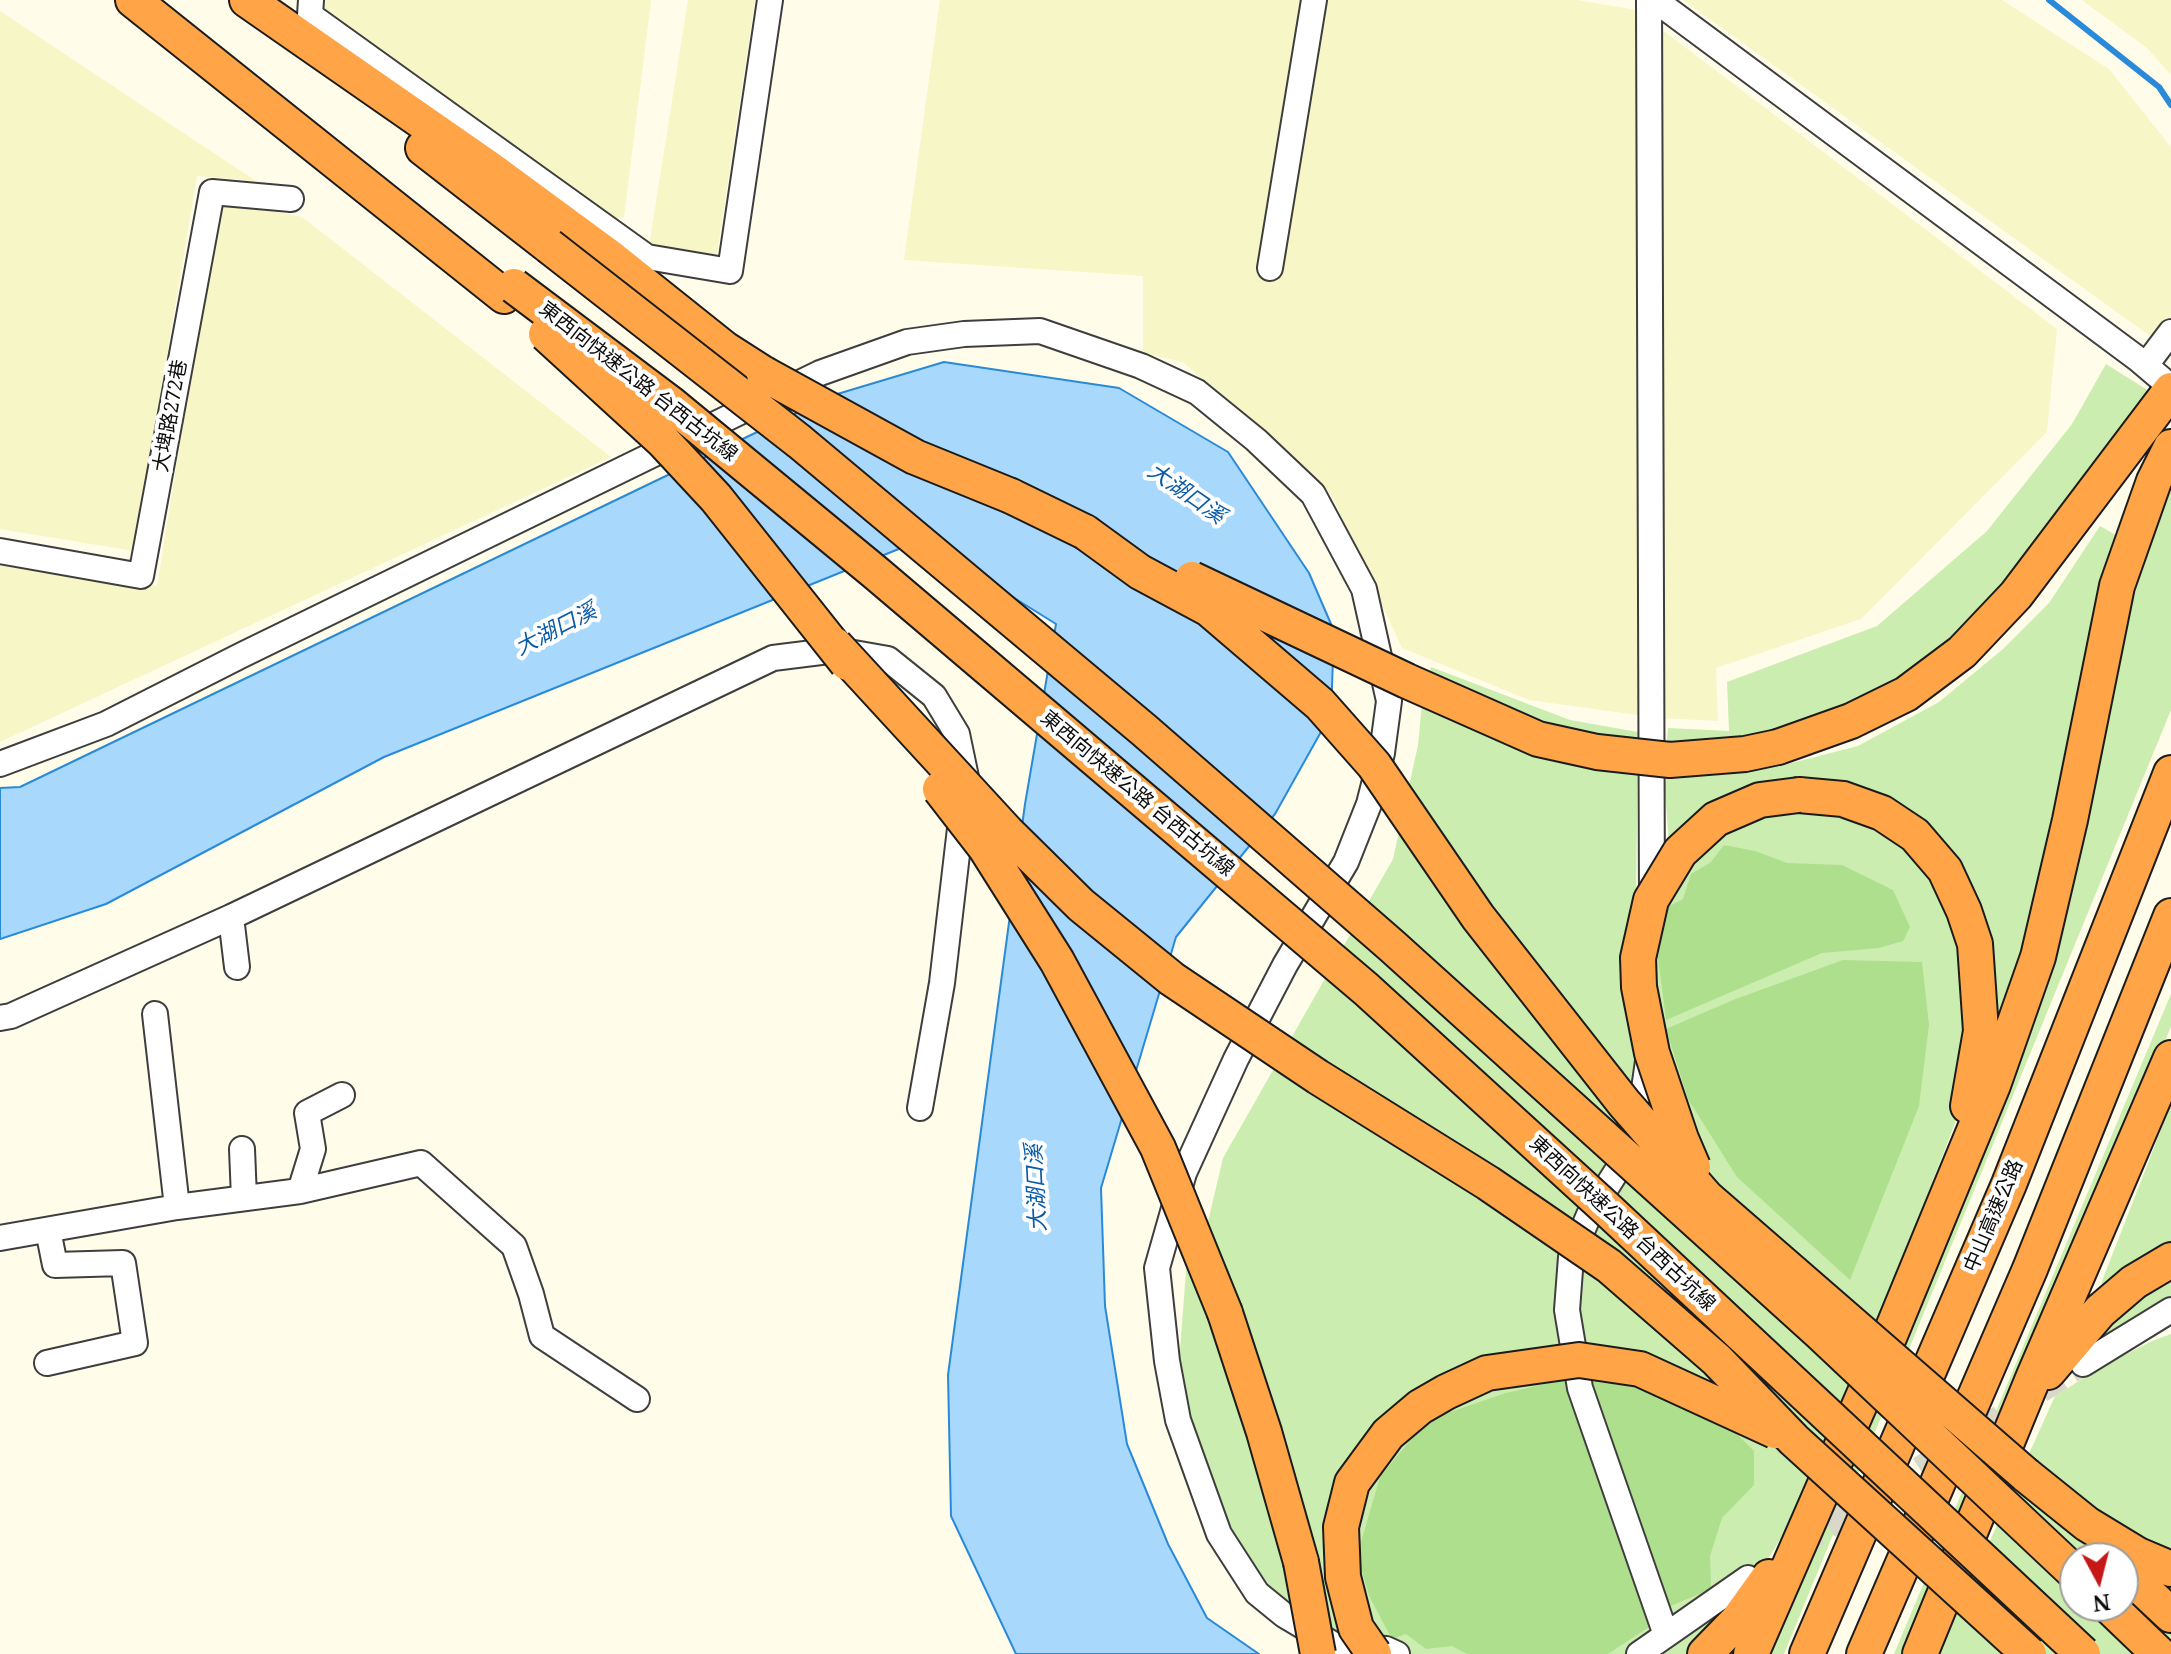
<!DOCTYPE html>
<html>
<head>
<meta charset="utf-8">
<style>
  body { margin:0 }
  #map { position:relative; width:2171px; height:1654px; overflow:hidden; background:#fffce9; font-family:"Noto Serif",serif }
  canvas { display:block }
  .north { position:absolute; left:2059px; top:1542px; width:80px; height:80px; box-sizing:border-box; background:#fff; border:2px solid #9d9d9d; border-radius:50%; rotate:173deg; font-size:22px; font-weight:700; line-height:32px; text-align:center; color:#0b0b0b }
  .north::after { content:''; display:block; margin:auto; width:28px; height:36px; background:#c71818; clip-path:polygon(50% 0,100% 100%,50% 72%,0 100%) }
</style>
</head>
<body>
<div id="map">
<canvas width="2171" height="1654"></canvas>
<div class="north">N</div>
</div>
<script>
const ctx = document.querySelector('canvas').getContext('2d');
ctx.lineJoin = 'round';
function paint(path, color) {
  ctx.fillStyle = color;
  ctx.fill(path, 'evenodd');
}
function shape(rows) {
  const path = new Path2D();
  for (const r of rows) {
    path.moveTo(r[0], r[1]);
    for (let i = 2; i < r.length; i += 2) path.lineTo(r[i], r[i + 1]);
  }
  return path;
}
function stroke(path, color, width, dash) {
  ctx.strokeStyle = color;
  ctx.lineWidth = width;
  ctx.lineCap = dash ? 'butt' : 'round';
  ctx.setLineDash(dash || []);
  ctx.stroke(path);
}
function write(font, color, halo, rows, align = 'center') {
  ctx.font = font + ' "Noto Serif","Noto Sans TC",serif';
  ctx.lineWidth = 8;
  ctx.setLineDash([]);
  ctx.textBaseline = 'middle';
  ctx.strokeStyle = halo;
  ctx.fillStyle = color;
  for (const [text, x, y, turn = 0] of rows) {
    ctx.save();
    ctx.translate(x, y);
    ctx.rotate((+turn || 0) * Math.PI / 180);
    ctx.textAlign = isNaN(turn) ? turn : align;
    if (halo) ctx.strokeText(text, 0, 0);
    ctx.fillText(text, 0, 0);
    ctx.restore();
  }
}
paint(shape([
  [311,0,651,0,624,217,611,219],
  [688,0,755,0,717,254,648,252],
  [940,0,1577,0,1636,10,2057,329,2047,432,1861,619,1716,668,1718,721,1659,718,1529,700,1402,648,1331,494,1183,362,1143,353,1143,276,904,260],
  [1683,0,2002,0,2109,69,2171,147,2171,315,2157,341],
  [2082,0,2171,0,2171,75,2147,48],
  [0,11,256,181,197,176,134,551,0,529],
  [219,201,302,217,611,457,0,742,0,556,157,586]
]), '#f7f6c7');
paint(shape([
  [2106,364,2165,401,1955,662,1777,740,1780,766,1858,746,1939,702,2003,649,2049,603,2100,526,2121,538,2024,970,1994,1059,1937,845,1804,781,1800,812,1839,810,1892,828,1923,857,1952,909,1970,998,1969,1054,1955,1123,1882,1313,1786,1530,1733,1615,1686,1654,1314,1654,1226,1540,1178,1376,1187,1259,1207,1226,1223,1158,1393,859,1418,745,1423,694,1431,667,1570,720,1638,732,1636,897,1673,899,1664,776,1668,728,1729,731,1727,682,1877,626,1987,531,2072,424],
  [2171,476,2171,710,1784,1654,1770,1654,1907,1336,2037,999,2136,566],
  [2171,994,2171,1027,2100,1191,1910,1654,1894,1654],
  [2171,1104,2171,1299,2105,1334,2102,1281],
  [2171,1334,2171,1654,1939,1654,2055,1396,2103,1366,2152,1341],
  [2075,1558,2123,1558,2123,1606,2075,1606]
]), '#ccedb0');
paint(shape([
  [1724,845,1755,851,1787,863,1842,865,1893,890,1910,927,1903,941,1879,948,1822,953,1666,1020,1658,957,1668,907,1683,899,1691,874,1711,862],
  [1843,960,1922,962,1929,1025,1919,1106,1850,1280,1737,1177,1688,1099,1666,1029,1733,1000],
  [1575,1377,1647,1595,1649,1627,1608,1654,1467,1654,1452,1646,1426,1649,1406,1634,1392,1639,1370,1598,1357,1556,1380,1477,1427,1420,1506,1393],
  [1589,1381,1665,1391,1730,1427,1754,1451,1754,1485,1722,1518,1710,1556,1711,1589,1666,1608]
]), '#aedf8d');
const water = shape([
  [944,362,1119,388,1228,452,1309,573,1334,631,1331,714,1275,814,1176,937,1101,1188,1105,1306,1127,1444,1168,1544,1207,1618,1259,1654,1016,1654,951,1516,948,1375,1025,804,1056,624,921,540,384,757,106,904,0,939,0,788,20,787,834,395,944,362]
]);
paint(water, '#a8d9fc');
stroke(water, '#298ad9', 2);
stroke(shape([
  [2049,0,2159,87,2171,105]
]), '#298ad9', 6);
stroke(shape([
  [1798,1546,2083,1364]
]), '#dad8c8', 24, [24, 12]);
const minor = shape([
  [311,0,310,15,647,257,730,271,770,0],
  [1649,0,1652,898],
  [1655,0,2138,359,2171,387],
  [1270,268,1314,0],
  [2146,365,2171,332],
  [0,551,141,576,212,192,291,199],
  [0,764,106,724,242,655,820,373,907,342,964,334,1040,331,1141,366,1197,392,1256,440,1313,494,1364,589,1389,701,1382,753,1369,804,1346,862,1285,965,1236,1059,1184,1173,1157,1268,1167,1361,1178,1420,1219,1534,1257,1593,1284,1615,1336,1646,1386,1649,1397,1654],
  [231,917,237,967],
  [155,1014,177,1207],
  [0,1018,11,1016,231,917,773,658,837,650,888,659,934,696,957,734,966,777,942,983,920,1108],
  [1649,1054,1637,1139,1589,1215,1571,1257,1567,1310,1580,1388,1666,1635],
  [242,1149,244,1198],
  [300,1191,313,1149,307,1113,342,1095],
  [0,1238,177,1207,300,1191,421,1163,514,1246,531,1294,542,1336,637,1399],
  [47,1363,135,1343,123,1263,55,1265,48,1230],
  [2083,1364,2171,1310],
  [1639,1654,1748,1578]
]);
const highway = shape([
  [133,0,504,296],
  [247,0,490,169,611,258,725,349,764,374],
  [423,148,549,246],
  [1011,496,1085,532],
  [1778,747,1851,721,1906,694,1962,652,2016,595,2171,390],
  [1799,795,1843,799,1882,813,1915,835,1945,870,1964,911,1975,944,1981,1031,1968,1106],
  [1225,1313,1264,1432,1301,1562],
  [2048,1372,2100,1311,2134,1282,2171,1260],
  [2026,1475,2087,1524,2138,1555,2171,1569],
  [2123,1570,2171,1615],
  [2109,1606,2159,1654],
  [1705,1654,1738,1620,1769,1577],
  [1751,1654,1890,1335,1993,1085,2038,957,2070,820,2117,586,2154,481,2171,447],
  [1807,1654,2009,1184,2171,773],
  [1864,1654,2030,1269,2171,916],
  [1920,1654,2034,1376,2171,1058]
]);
stroke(minor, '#3e3e3e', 28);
stroke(highway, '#1c1c1c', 38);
stroke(minor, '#fff', 24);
stroke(highway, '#ffa447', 34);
const highwayBridge = shape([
  [549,246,800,442,1144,730,1392,946,1819,1332,2075,1573],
  [514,286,671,404,876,573,1366,989,1606,1208,2083,1654],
  [546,334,663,441,716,498,847,663],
  [764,374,915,457,1011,496],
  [1085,532,1140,572,1209,609,1320,704,1374,765,1478,917,1624,1103,1706,1197,2026,1475],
  [1192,579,1407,681,1538,739,1597,752,1670,760,1745,754,1778,747],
  [835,645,1007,832,1081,905,1172,979,1318,1077,1488,1183,1609,1266,1717,1360,1794,1440,2029,1654],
  [940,789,985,847,1057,961,1158,1148,1225,1313],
  [1693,1167,1681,1139,1652,1053,1639,987,1638,958,1651,900,1680,852,1716,819,1760,800,1799,795],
  [1301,1562,1318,1654],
  [1374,1654,1356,1628,1343,1577,1341,1527,1352,1483,1388,1434,1420,1407,1446,1392,1487,1373,1579,1360,1640,1369,1775,1431]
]);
stroke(highwayBridge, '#1c1c1c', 38, []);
stroke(highwayBridge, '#ffa447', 34);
write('20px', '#0b0b0b', '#fff', [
  ["東西向快速公路 台西古坑線",638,382,38],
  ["大埤路272巷",171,416,-80],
  ["東西向快速公路 台西古坑線",1137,794,40],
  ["中山高速公路",1994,1216,-67],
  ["東西向快速公路 台西古坑線",1622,1224,43]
]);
write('italic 22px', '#0a5ba7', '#fff', [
  ["大湖口溪",1186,494,35],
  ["大湖口溪",556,630,-27],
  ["大湖口溪",1037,1188,-93]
]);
</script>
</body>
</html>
